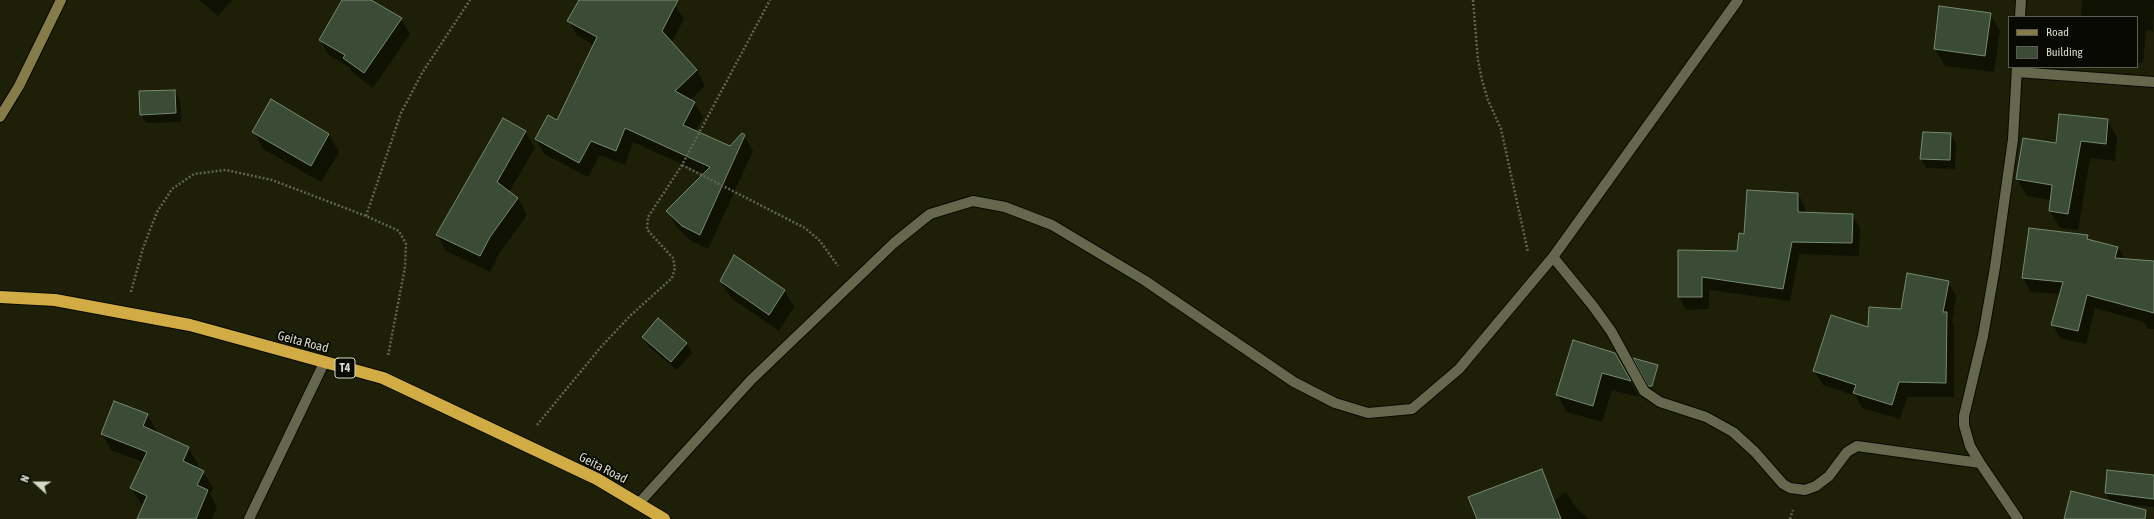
<!DOCTYPE html>
<html>
<head>
<meta charset="utf-8">
<style>
  body { margin:0 }
  #map { position:relative; width:2154px; height:519px; overflow:hidden; background:#1d2007; font-family:"Asap Condensed",sans-serif }
  canvas { display:block }
  .legend { position:absolute; left:2008px; top:16px; width:130px; height:52px; box-sizing:border-box; background:#080902; border:1px solid #5b5d52; margin:0; padding:5px 7px; list-style:none; font-size:12px; color:#d7dacb }
  .legend li { display:flex; align-items:center; gap:8px; height:20px }
  .legend b { width:20px; border:1px solid #5b5d52 }
  .north { position:absolute; left:16px; top:463px; width:40px; height:40px; -webkit-text-stroke:3px #080902; paint-order:stroke; rotate:291deg; font-size:11px; font-weight:700; line-height:16px; text-align:center; color:#d7dacb }
  .north::after { content:''; display:block; margin:auto; width:14px; height:18px; background:#d7dacb; clip-path:polygon(50% 0,100% 100%,50% 72%,0 100%) }
</style>
</head>
<body>
<div id="map">
<canvas width="2154" height="519"></canvas>
<ul class="legend">
<li><b style="height:5px;background:#857c4a"></b>Road</li>
<li><b style="height:11px;background:#3a4b36"></b>Building</li>
</ul>
<div class="north">N</div>
</div>
<script>
const ctx = document.querySelector('canvas').getContext('2d');
ctx.lineJoin = 'round';
function paint(path, color) {
  ctx.fillStyle = color;
  ctx.fill(path, 'evenodd');
}
function shape(rows) {
  const path = new Path2D();
  for (const r of rows) {
    path.moveTo(r[0], r[1]);
    for (let i = 2; i < r.length; i += 2) path.lineTo(r[i], r[i + 1]);
  }
  return path;
}
function stroke(path, color, width, dash) {
  ctx.strokeStyle = color;
  ctx.lineWidth = width;
  ctx.lineCap = dash ? 'butt' : 'round';
  ctx.setLineDash(dash || []);
  ctx.stroke(path);
}
function write(font, color, halo, rows, align = 'center') {
  ctx.font = font + ' "Asap Condensed",sans-serif';
  ctx.lineWidth = 3.5;
  ctx.setLineDash([]);
  ctx.textBaseline = 'middle';
  ctx.strokeStyle = halo;
  ctx.fillStyle = color;
  for (const [text, x, y, turn = 0] of rows) {
    ctx.save();
    ctx.translate(x, y);
    ctx.rotate((+turn || 0) * Math.PI / 180);
    ctx.textAlign = isNaN(turn) ? turn : align;
    if (halo) ctx.strokeText(text, 0, 0);
    ctx.fillText(text, 0, 0);
    ctx.restore();
  }
}
paint(shape([
  [199,0,232,0,218,16],
  [343,0,369,0,401,19,410,34,373,88,353,73,349,67,329,55,320,40],
  [580,0,666,0,675,5,684,19,671,43,697,71,705,86,690,100,694,102,703,117,695,132,730,147,744,136,753,151,708,249,691,241,676,226,667,211,704,174,633,142,625,165,600,155,588,177,544,154,536,139,557,122,594,45,577,35,569,21],
  [2082,0,2154,0,2153,31,2146,30,2143,63,2137,63,2137,17,2081,17],
  [1990,14,2000,31,1994,72,1945,66,1935,49],
  [175,91,180,100,181,122,146,123,141,114],
  [271,101,329,135,339,152,321,182,263,149,254,132],
  [2107,120,2117,137,2115,161,2090,158,2078,230,2060,228,2050,211,2051,200,2027,196,2017,179,2057,145],
  [525,132,535,148,509,192,518,198,527,215,499,254,490,272,446,251,437,235],
  [1924,133,1951,134,1956,143,1955,169,1926,168,1921,159],
  [1798,194,1805,207,1805,213,1853,215,1860,228,1859,256,1799,254,1790,301,1709,290,1709,309,1686,310,1679,297,1679,251,1738,252,1745,235],
  [2087,236,2090,241,2118,247,2125,260,2154,262,2154,329,2148,329,2144,322,2095,308,2086,344,2060,338,2053,325,2060,294,2031,292,2023,278],
  [721,281,784,290,794,307,779,331,731,298],
  [1948,282,1956,296,1952,322,1954,327,1954,397,1907,397,1900,419,1862,408,1856,396,1823,385,1814,371,1869,328,1902,310],
  [658,319,687,344,692,353,677,370,648,346,643,337],
  [1573,341,1625,371,1639,397,1612,390,1602,422,1567,412,1557,394],
  [147,415,157,431,156,433,188,448,198,464,196,468,203,472,213,488,210,494,217,507,212,519,138,519,144,505,141,504,131,488,143,462,111,450,102,434],
  [1542,470,1555,500,1566,492,1579,512,1580,511,1589,519,1479,519],
  [2108,471,2154,476,2154,507,2115,503,2125,519,2065,519,2111,502,2106,493]
]), '#0007');
const building = shape([
  [342,0,371,0,402,18,364,73,343,58,345,55,319,40,342,0],
  [579,0,678,0,662,31,697,70,675,91,695,102,683,125,730,146,742,133,745,135,700,235,682,226,666,211,710,167,625,128,616,151,591,141,579,163,535,139,548,115,557,120,597,37,567,21,579,0],
  [1939,6,1991,13,1985,56,1934,49,1939,6],
  [175,90,176,113,140,115,139,91,175,90],
  [271,99,329,134,311,166,252,132,271,99],
  [2059,114,2108,119,2106,144,2081,141,2068,214,2049,211,2052,185,2016,179,2023,138,2056,143,2059,114],
  [503,118,526,131,497,182,518,198,490,237,480,256,436,235,503,118],
  [1923,132,1951,133,1950,160,1920,159,1923,132],
  [1747,190,1798,193,1798,212,1853,214,1852,243,1792,242,1783,289,1702,277,1702,297,1678,297,1678,250,1737,251,1739,233,1744,234,1747,190],
  [2029,228,2088,235,2087,239,2118,247,2115,258,2154,261,2154,313,2087,295,2078,331,2051,325,2063,282,2022,278,2029,228],
  [734,255,785,290,769,315,720,281,734,255],
  [1907,273,1949,281,1943,312,1947,312,1946,383,1899,382,1892,405,1853,393,1856,385,1813,371,1831,315,1868,327,1869,307,1901,309,1907,273],
  [658,318,687,343,671,362,642,337,658,318],
  [1573,340,1615,353,1631,381,1602,373,1593,406,1556,395,1573,340],
  [1633,358,1658,365,1652,386,1648,386,1633,358],
  [114,401,148,414,143,426,189,447,183,461,204,471,197,485,208,490,196,519,137,519,147,496,130,488,147,452,101,434,114,401],
  [1542,469,1561,519,1477,519,1468,497,1542,469],
  [2107,470,2154,475,2154,499,2105,493,2107,470],
  [2071,491,2146,510,2145,519,2064,519,2071,491]
]);
paint(building, '#3a4b36');
stroke(building, '#778a72', 1);
const street = shape([
  [2020,17,2021,0],
  [2017,67,2013,139,1995,267,1983,336,1964,416,1964,425,1970,446,1980,463,2018,519],
  [2017,72,2154,82],
  [1553,257,1593,306,1611,331,1644,391,1660,402,1706,417,1733,432,1755,452,1783,484,1790,488,1805,490,1816,486,1829,476,1847,452,1857,446,1980,463],
  [639,503,751,380,894,243,930,214,973,201,1005,207,1052,225,1144,280,1294,382,1335,403,1368,413,1412,409,1459,369,1553,257,1738,0],
  [249,519,324,363]
]);
const secondary = shape([
  [0,117,19,86,61,0]
]);
const highway = shape([
  [0,297,55,300,190,325,383,378,597,479,664,519]
]);
stroke(street, '#080900', 12);
stroke(secondary, '#080900', 12);
stroke(highway, '#080900', 14);
stroke(shape([
  [1473,0,1478,60,1482,80,1488,100,1501,129,1528,252],
  [682,165,805,228,820,241,838,266],
  [366,216,401,113,422,73,470,0],
  [131,292,143,248,157,212,172,189,194,174,226,170,272,180,366,216,399,231,406,244,405,267,388,356],
  [537,425,600,348,631,315,672,278,675,268,673,258,650,233,647,229,648,217,682,165,770,0],
  [1790,519,1793,510]
]), '#61644f', 2.5, [2, 2]);
stroke(street, '#65684d', 10);
stroke(secondary, '#857c4a', 10);
stroke(highway, '#d1ab43', 12);
for (const [x, y, w] of [
  [345,368,20]
]) {
  const box = new Path2D();
  box.roundRect(x - w / 2, y - 10, w, 20, 3);
  ctx.fillStyle = '#080902';
  ctx.fill(box);
  stroke(box, '#d7dacb', 1);
}
write('bold 12px', '#d7dacb', null, [
  ["T4",345,368]
]);
write('13px', '#d7dacb', '#080902', [
  ["Geita Road",303,342,15],
  ["Geita Road",603,468,27]
]);
</script>
</body>
</html>
